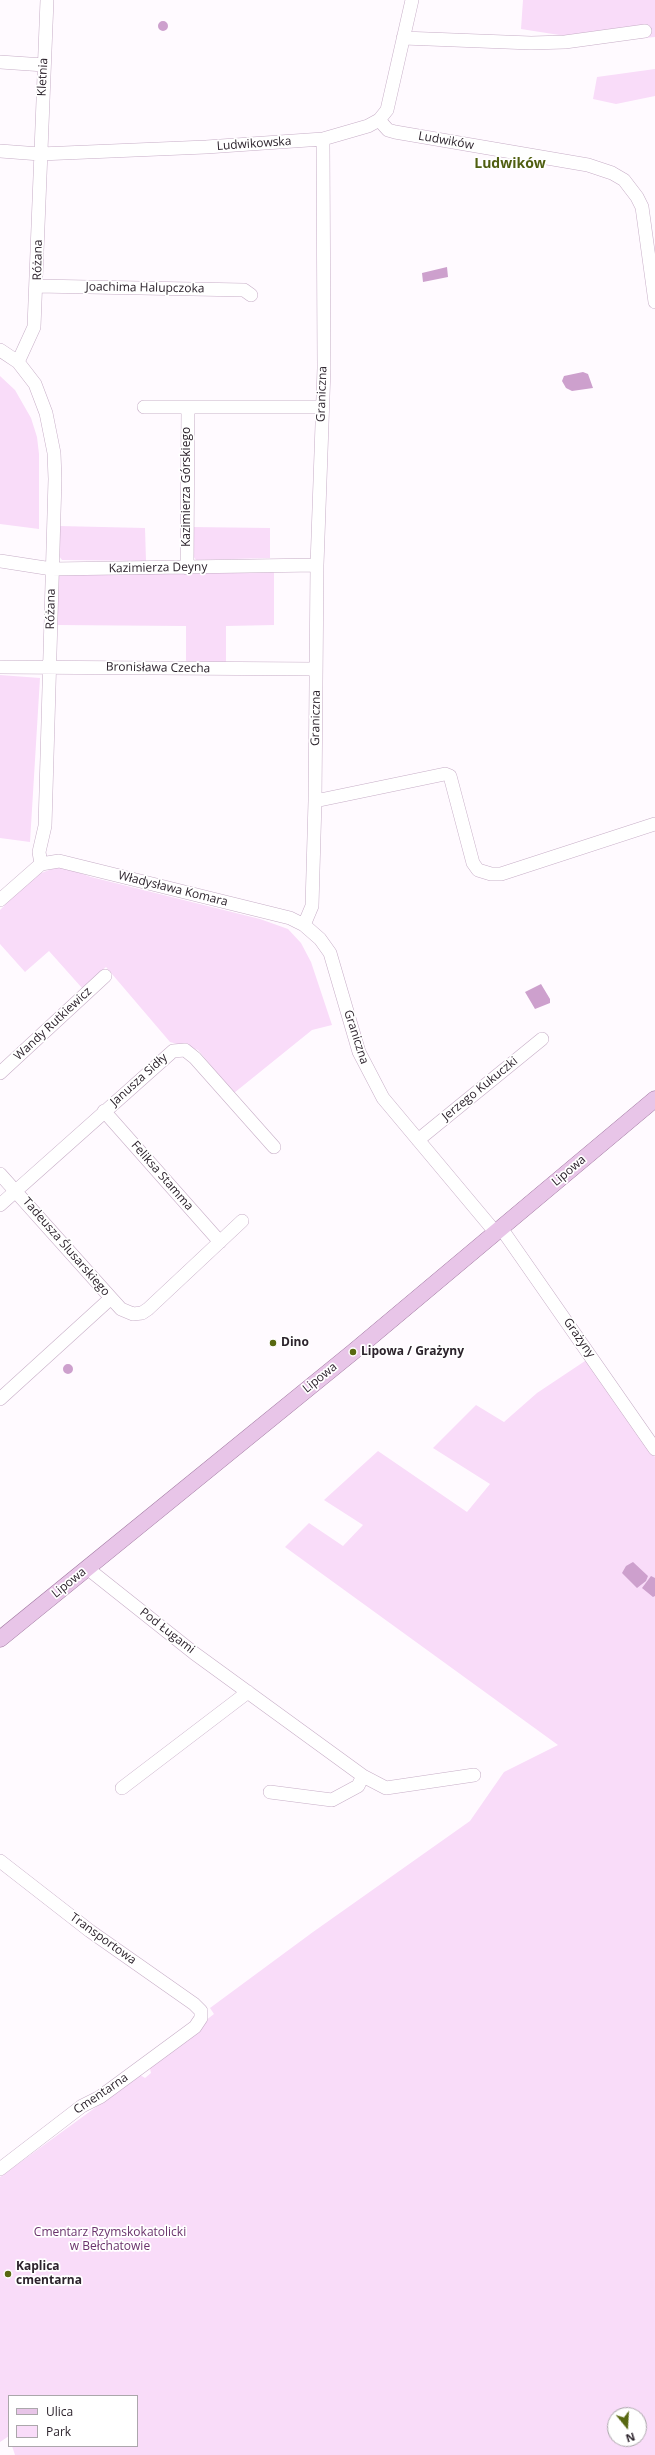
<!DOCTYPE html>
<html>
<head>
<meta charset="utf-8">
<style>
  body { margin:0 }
  #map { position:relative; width:655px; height:2455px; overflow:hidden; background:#fffaff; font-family:"Open Sans",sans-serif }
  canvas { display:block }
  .legend { position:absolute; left:8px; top:2395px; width:130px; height:52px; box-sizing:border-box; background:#fff; border:1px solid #aba7ab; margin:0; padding:5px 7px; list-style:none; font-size:12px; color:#2c232c }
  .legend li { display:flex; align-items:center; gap:8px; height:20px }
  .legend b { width:20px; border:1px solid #aba7ab }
  .north { position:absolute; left:607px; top:2407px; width:40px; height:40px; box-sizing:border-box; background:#fff; border:1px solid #aba7ab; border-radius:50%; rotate:162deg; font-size:11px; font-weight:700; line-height:16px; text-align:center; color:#2c232c }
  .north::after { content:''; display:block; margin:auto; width:14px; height:18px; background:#586811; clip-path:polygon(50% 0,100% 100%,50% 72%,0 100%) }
</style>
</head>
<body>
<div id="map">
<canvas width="655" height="2455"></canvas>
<ul class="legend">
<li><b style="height:5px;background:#e8c5e8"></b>Ulica</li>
<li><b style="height:11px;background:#f9dcf9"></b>Park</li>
</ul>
<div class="north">N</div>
</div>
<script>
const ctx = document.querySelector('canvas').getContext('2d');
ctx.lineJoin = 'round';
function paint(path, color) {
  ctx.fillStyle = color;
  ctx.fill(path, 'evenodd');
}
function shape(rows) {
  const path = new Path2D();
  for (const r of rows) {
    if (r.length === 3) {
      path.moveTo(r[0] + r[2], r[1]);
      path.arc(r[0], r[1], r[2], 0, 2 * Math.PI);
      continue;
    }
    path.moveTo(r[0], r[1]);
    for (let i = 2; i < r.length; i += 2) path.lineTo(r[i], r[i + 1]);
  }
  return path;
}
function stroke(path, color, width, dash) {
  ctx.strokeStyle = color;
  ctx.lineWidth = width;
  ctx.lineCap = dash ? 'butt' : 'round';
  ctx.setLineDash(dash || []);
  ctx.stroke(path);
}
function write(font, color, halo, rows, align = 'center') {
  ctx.font = font + ' "Open Sans",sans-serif';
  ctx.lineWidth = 3.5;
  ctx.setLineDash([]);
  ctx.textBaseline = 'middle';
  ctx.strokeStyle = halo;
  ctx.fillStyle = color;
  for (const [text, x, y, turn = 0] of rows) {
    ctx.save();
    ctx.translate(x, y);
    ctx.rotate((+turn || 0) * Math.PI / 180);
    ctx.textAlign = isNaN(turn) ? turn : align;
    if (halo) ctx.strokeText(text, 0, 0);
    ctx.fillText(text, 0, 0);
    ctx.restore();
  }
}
paint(shape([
  [523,0,655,0,655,37,604,42,521,29],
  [655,69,655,96,616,104,593,99,597,77],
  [0,376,15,390,31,418,37,437,39,454,39,529,0,524],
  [59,526,145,528,146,561,62,560,59,556],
  [192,527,270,528,270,558,196,560,193,556],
  [272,569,274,573,274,625,226,626,226,663,186,663,186,626,57,625,57,573],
  [0,675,40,678,30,842,0,838],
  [54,868,66,868,91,877,260,919,288,929,301,943,311,962,332,1025,312,1030,234,1093,198,1050,170,1042,106,967,82,988,49,951,25,972,0,944,0,910,34,876],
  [588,1359,655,1457,655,2455,15,2455,12,2446,137,2446,137,2396,9,2396,9,2436,0,2442,0,2177,140,2075,145,2078,151,2073,149,2064,214,2014,210,2008,313,1932,470,1821,504,1772,558,1745,285,1547,309,1523,343,1546,363,1525,324,1500,378,1451,467,1512,490,1484,433,1448,476,1405,504,1422,537,1393],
  [615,2415,639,2415,639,2439,615,2439]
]), '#f9dcf9');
paint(shape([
  [163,26,5],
  [447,267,448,277,423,282,422,273],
  [583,372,588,374,593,388,572,391,566,388,562,381,564,376],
  [541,984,550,999,550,1003,535,1009,525,992],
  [68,1369,5],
  [633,1562,648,1576,646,1581,637,1588,622,1573,626,1566],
  [651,1576,655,1578,655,1596,653,1597,642,1588]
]), '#cda0cd');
const minor = shape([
  [403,38,531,43,565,42,645,31],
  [0,62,44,65],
  [379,120,388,130,395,132,588,165,612,173,624,180,637,197,642,207,655,302],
  [0,151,40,154,206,147,323,139,368,126,379,120,387,110,412,0],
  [37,286,244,290,251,295],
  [0,350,18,362,35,384,46,413,54,453,55,479,45,826,39,852,41,864],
  [18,362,34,327,47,0],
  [144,407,321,407],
  [0,561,52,569,317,565],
  [187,568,188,407],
  [0,667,316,669],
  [315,801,445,774,450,776,473,863,478,870,491,874,501,874,655,824],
  [0,900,41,864,59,861,290,918,304,925,320,939,330,953,359,1052,383,1098,496,1233],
  [304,925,312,906,315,801,317,565,324,368,323,139],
  [0,1073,105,976],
  [104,1111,220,1242],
  [418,1140,542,1039],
  [0,1174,111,1298,121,1309,133,1314,142,1313,148,1309,242,1221],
  [0,1205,173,1051,185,1050,195,1058,274,1147],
  [501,1228,655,1449],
  [0,1399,111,1298],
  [87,1568,194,1653,363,1776,358,1786,332,1800,270,1792],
  [363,1776,386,1788,474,1775],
  [122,1788,248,1692],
  [0,1861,90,1931,194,2004,201,2011,201,2018,195,2027,100,2097,82,2106,0,2169]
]);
const major = shape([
  [0,1639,353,1352,655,1099]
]);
stroke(minor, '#c7aec7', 14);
stroke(major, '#9c739c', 17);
stroke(minor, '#fff', 13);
stroke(major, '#e8c5e8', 16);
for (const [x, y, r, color] of [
  [273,1343,4,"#586811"],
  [353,1352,4,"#586811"],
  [8,2274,4,"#586811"]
]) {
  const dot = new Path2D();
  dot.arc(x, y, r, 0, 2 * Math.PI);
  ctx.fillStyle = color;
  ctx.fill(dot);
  stroke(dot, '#fff', 1.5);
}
write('12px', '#2c232c', '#fff', [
  ["Kletnia",43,77,-87],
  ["Ludwików",446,141,10],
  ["Ludwikowska",254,144,-4],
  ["Różana",38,260,-89],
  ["Joachima Halupczoka",145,288,1],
  ["Graniczna",322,394,-88],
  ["Kazimierza Górskiego",187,487,-90],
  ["Kazimierza Deyny",158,568,-1],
  ["Różana",51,609,-89],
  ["Bronisława Czecha",158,668,1],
  ["Graniczna",316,718,-89],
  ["Władysława Komara",173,889,14],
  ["Wandy Rutkiewicz",53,1024,-43],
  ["Graniczna",356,1037,72],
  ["Janusza Sidły",139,1080,-42],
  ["Jerzego Kukuczki",480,1089,-39],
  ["Lipowa",569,1171,-40],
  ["Feliksa Stamma",162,1176,49],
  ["Tadeusza Ślusarskiego",66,1247,49],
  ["Grażyny",579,1338,55],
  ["Lipowa",320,1378,-39],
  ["Lipowa",69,1583,-39],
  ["Pod Ługami",167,1631,38],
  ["Transportowa",103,1939,36],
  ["Cmentarna",101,2094,-34]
]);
write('bold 12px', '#2c232c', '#fff', [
  ["Dino",281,1343],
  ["Lipowa / Grażyny",361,1352],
  ["Kaplica",16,2267],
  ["cmentarna",16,2281]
], 'left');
write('12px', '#6a336c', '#fff', [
  ["Cmentarz Rzymskokatolicki",110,2233],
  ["w Bełchatowie",110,2247]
]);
write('bold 14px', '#505f11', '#fff', [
  ["Ludwików",510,164]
]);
</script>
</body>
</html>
